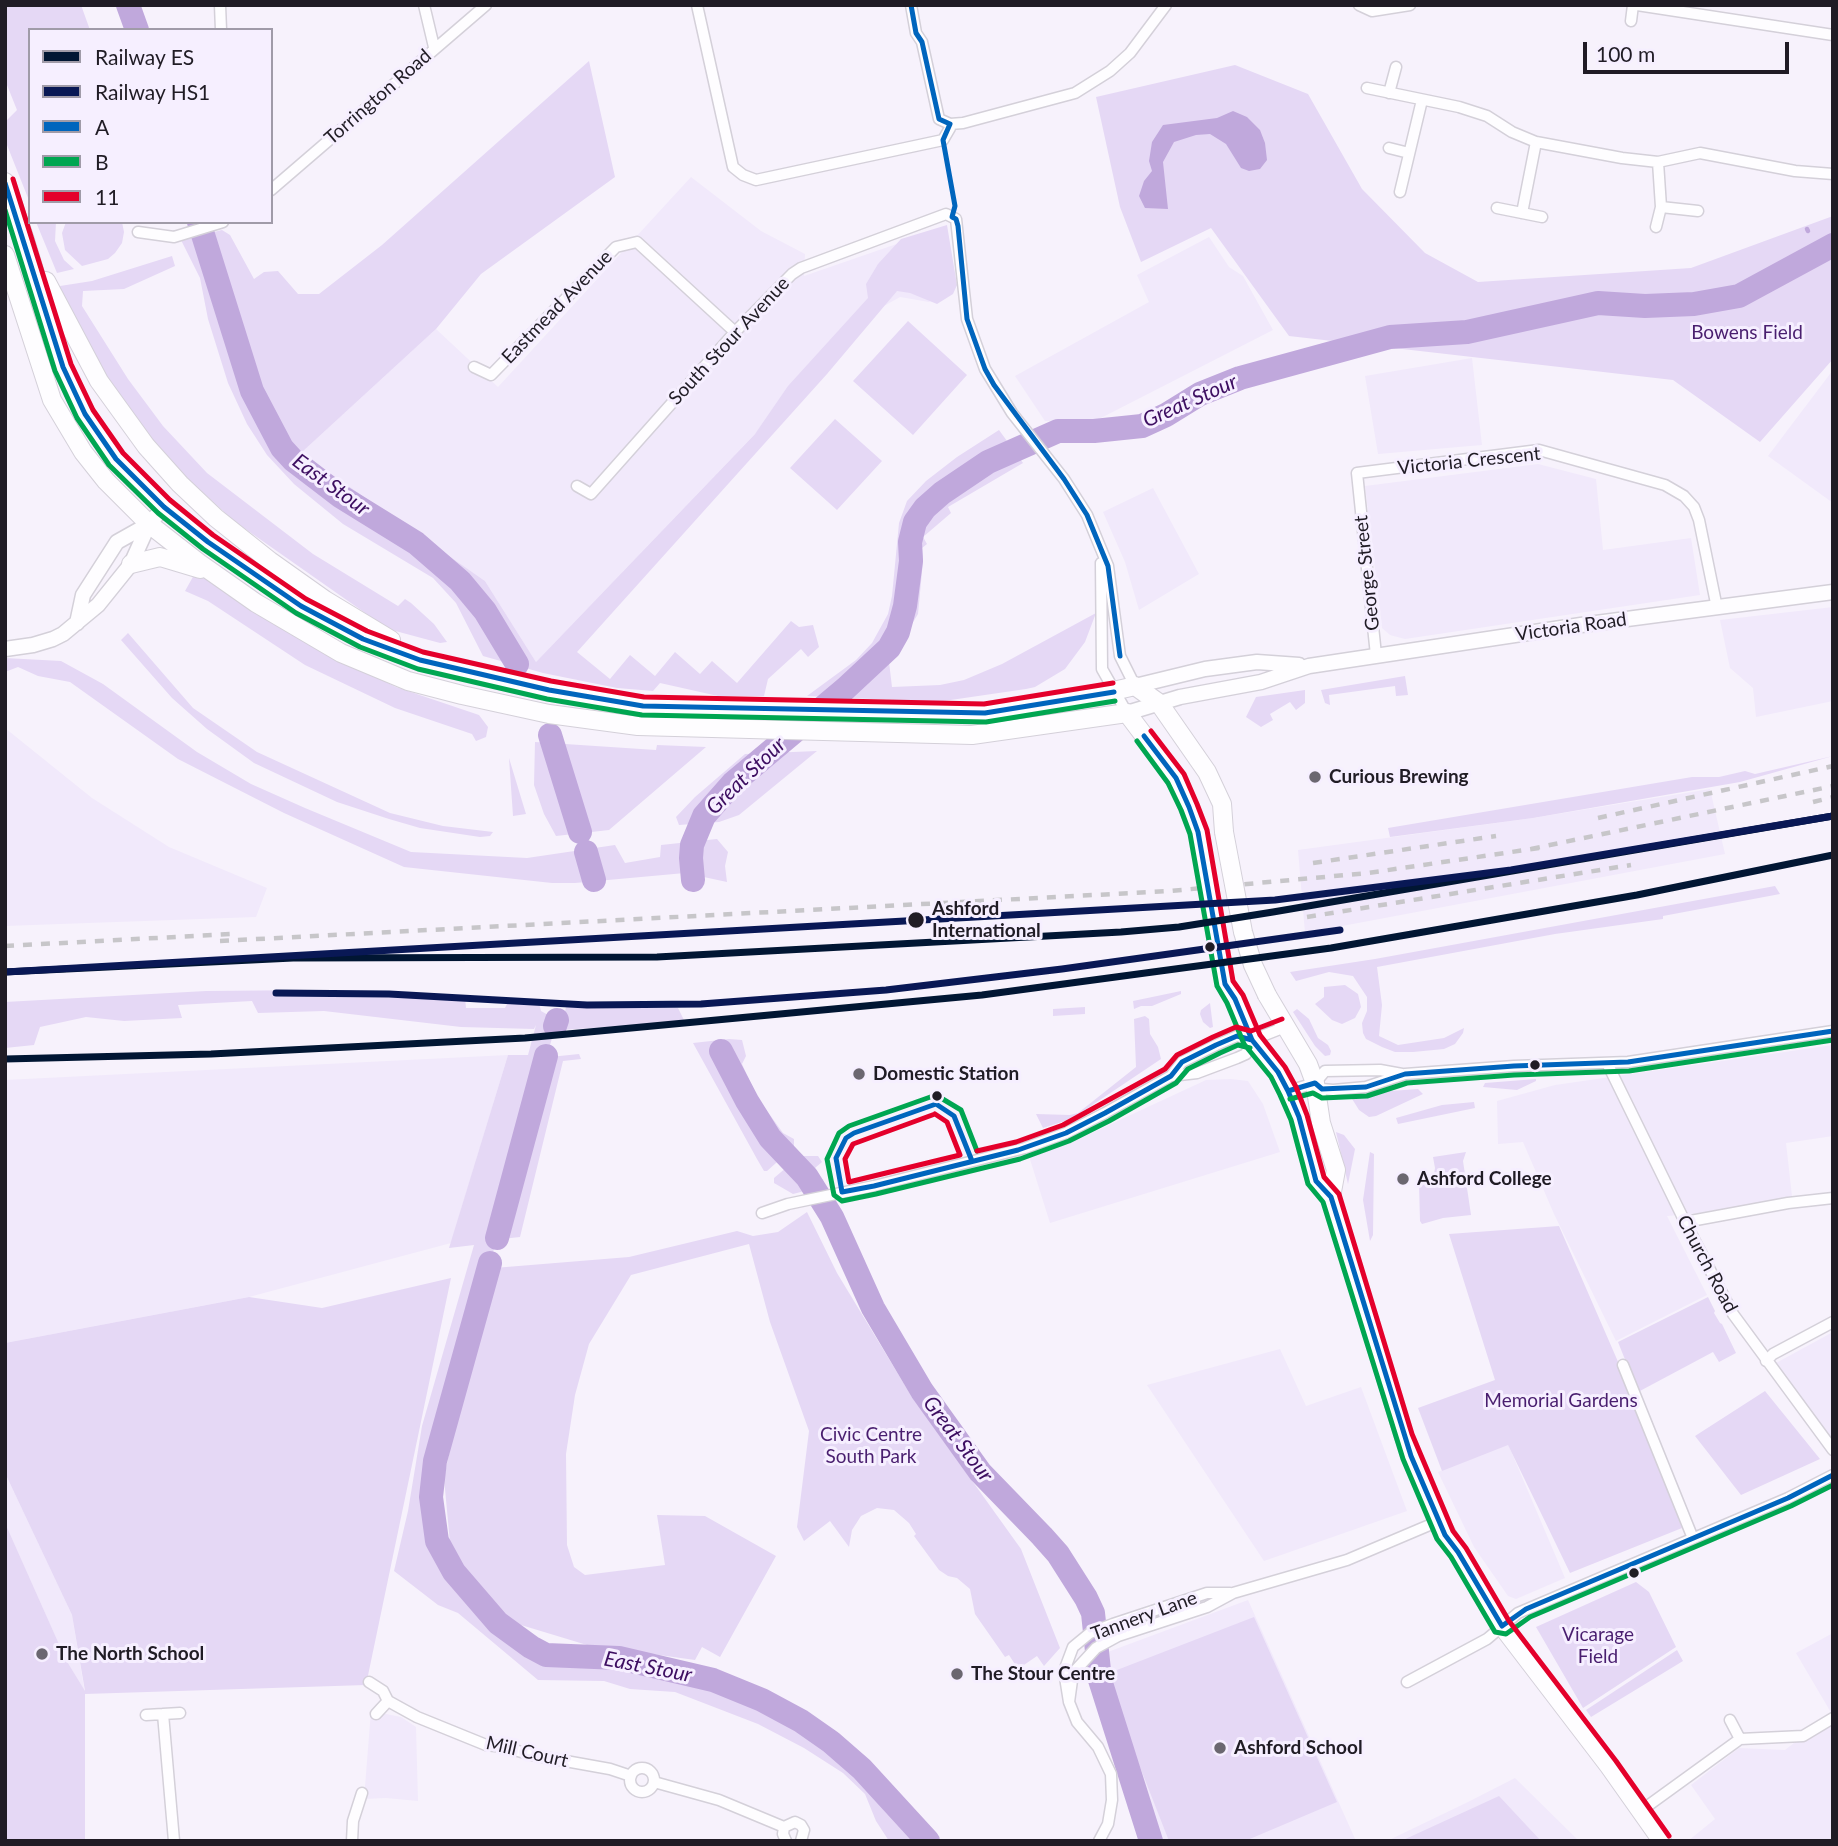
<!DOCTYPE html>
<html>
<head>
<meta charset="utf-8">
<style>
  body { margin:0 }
  #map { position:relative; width:1838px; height:1846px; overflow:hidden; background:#f7f2fc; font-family:Lato,sans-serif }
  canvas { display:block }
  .frame { position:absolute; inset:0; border:7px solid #201c25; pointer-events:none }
  .legend { position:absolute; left:28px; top:28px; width:245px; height:196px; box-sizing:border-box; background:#f6efff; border:2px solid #a09ba8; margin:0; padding:9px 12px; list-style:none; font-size:21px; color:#201c25 }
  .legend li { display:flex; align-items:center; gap:14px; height:35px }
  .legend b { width:35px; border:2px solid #a09ba8 }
  .scale { position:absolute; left:1583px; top:42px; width:206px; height:32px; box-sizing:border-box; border:4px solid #201c25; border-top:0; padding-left:9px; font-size:21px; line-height:24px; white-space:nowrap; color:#201c25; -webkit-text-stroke:5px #f6efff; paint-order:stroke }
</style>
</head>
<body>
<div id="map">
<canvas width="1838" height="1846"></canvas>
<div class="frame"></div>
<ul class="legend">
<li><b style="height:9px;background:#011633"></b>Railway ES</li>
<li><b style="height:9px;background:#091855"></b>Railway HS1</li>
<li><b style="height:9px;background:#0065bd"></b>A</li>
<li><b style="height:9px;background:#00a651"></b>B</li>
<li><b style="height:9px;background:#e4002b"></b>11</li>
</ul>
<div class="scale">100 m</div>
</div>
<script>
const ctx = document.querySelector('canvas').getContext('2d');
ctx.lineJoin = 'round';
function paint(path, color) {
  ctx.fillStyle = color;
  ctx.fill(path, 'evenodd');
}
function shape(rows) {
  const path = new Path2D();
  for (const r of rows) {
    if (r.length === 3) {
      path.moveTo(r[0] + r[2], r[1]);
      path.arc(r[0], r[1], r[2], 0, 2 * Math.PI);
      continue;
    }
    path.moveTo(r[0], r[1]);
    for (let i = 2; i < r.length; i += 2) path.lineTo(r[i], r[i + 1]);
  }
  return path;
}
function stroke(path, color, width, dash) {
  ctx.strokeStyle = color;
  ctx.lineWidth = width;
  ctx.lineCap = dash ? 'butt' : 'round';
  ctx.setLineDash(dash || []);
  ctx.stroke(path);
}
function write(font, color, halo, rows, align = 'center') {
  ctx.font = font + ' Lato,sans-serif';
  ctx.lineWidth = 6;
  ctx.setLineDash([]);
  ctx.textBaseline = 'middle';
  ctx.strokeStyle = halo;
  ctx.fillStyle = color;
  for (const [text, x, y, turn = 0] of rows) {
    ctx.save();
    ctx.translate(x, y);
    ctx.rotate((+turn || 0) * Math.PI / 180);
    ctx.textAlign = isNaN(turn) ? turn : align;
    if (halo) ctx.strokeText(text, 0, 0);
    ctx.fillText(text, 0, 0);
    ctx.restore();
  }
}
paint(shape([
  [691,177,761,231,805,254,804,276,940,229,946,295,929,302,900,297,870,314,536,662,485,581,301,453,436,329,498,387],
  [1209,237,1229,267,1243,276,1273,330,1095,421,1045,421,1015,376,1149,302,1137,275],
  [1472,358,1482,445,1378,454,1365,376],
  [1833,370,1833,503,1768,456],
  [1538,464,1596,479,1603,550,1691,538,1700,595,1405,639,1390,635,1382,628,1365,486],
  [1153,488,1199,574,1139,610,1125,562,1103,512],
  [1833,607,1833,701,1756,717,1753,688,1730,668,1720,620],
  [5,728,92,798,169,847,267,888,256,917,5,926],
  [1710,789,1725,854,1305,933,1298,850,1533,818],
  [1833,1045,1833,1136,1786,1143,1793,1205,1667,1216,1707,1295,1616,1341,1554,1214,1523,1142,1498,1144,1497,1101,1555,1085],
  [508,1055,451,1243,249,1297,5,1343,5,1080],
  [1231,1079,1248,1081,1263,1104,1280,1152,1050,1223,1028,1153,1066,1145,1206,1080],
  [1833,1332,1833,1440,1776,1363],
  [1280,1349,1306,1406,1361,1387,1407,1511,1264,1561,1147,1385],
  [1508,1444,1565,1578,1516,1599,1508,1596,1474,1547,1438,1472],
  [5,1473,72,1615,85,1694,85,1841,5,1841],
  [1248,1600,1356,1841,1151,1841,1097,1656],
  [1833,1633,1833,1716,1796,1653],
  [371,1711,401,1717,416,1727,418,1801,386,1798,364,1799],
  [1833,1726,1833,1841,1688,1841,1715,1819,1691,1785,1739,1748,1785,1750,1803,1736],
  [1515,1778,1579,1841,1387,1841,1468,1802]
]), '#f1e9fb');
paint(shape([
  [5,5,81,5,90,30,30,30,30,203,5,140,5,122,17,110,5,80],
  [589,61,615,177,481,274,436,329,301,453,485,581,536,662,755,434,788,386,868,298,866,284,878,264,901,239,947,225,957,285,953,294,937,304,910,293,897,291,827,374,577,652,610,679,630,655,655,676,675,652,700,674,712,661,737,683,791,621,799,627,813,625,819,647,808,657,801,649,768,679,764,696,718,696,660,683,653,691,617,688,543,673,483,656,456,603,433,578,343,524,294,484,267,455,247,424,228,383,208,319,200,278,181,240,222,230,230,235,254,279,264,272,278,271,298,294,319,294,382,245],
  [1235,65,1308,94,1362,189,1425,253,1478,282,1691,268,1833,216,1833,359,1760,442,1673,380,1289,336,1211,228,1141,262,1120,207,1096,97],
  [36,222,56,222,55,241,64,260,74,269,57,273],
  [66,222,122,222,124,232,122,243,115,253,108,259,82,266,65,250,62,233],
  [172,256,175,266,124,289,83,291,82,306,128,379,163,426,207,473,313,554,398,606,405,599,411,603,434,624,447,642,440,643,388,629,234,521,160,453,93,363,62,300,60,286,92,281],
  [908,321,967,375,913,435,853,381],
  [835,419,882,461,837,510,790,468],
  [999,430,1023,463,948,507,951,513,923,537,927,544,922,548,923,561,918,614,889,662,892,687,940,685,964,680,1002,664,1096,613,1085,642,1065,669,1035,687,1026,689,937,702,807,696,856,660,872,643,888,614,892,596,899,523,907,501,926,481,957,457],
  [194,575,206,579,343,661,396,687,479,715,488,727,486,737,476,741,472,734,395,708,305,665,208,601,185,591],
  [128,633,193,708,257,752,390,813,443,826,493,832,490,836,480,837,420,828,389,819,337,802,254,763,207,729,172,698,121,640],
  [5,658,61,661,103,684,197,752,251,784,305,808,411,852,527,858,615,845,625,863,660,857,661,845,717,839,728,852,725,866,727,882,685,873,575,883,552,883,404,867,284,813,178,759,70,682,38,676,18,667,5,672],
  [1405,676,1408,695,1396,696,1395,686,1329,695,1330,705,1325,703,1321,690],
  [1305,690,1305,703,1296,710,1290,702,1270,714,1273,720,1261,727,1246,717,1256,697],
  [535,742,656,750,657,745,706,747,609,830,556,836,544,814,534,785],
  [817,751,739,815,719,822,679,825,676,817,695,797,745,754],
  [1833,756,1740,782,1533,818,1390,837,1388,828,1692,777,1719,777,1745,771,1755,774],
  [509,758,519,791,526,814,513,816],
  [1775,886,1780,894,1663,916,1663,919,1555,934,1377,967,1382,1005,1379,1036,1398,1045,1444,1038,1464,1028,1463,1033,1455,1044,1444,1049,1413,1052,1395,1052,1382,1047,1366,1039,1363,1033,1362,1023,1367,1011,1367,997,1353,976,1329,972,1296,981,1290,972,1375,959],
  [1345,985,1358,994,1361,1007,1355,1018,1342,1024,1332,1020,1315,1004,1324,997,1324,987],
  [314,990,456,995,465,998,466,1008,505,1008,510,998,538,999,541,1011,557,1020,490,1263,431,1497,442,1551,498,1623,559,1657,619,1658,684,1673,762,1700,847,1755,928,1841,889,1841,876,1821,865,1794,843,1773,804,1748,758,1724,675,1692,630,1689,604,1681,538,1680,458,1613,438,1605,394,1571,408,1511,422,1426,474,1245,449,1248,508,1055,528,1055,536,1025,534,1029,461,1027,324,1011,258,1013,252,1001,178,1005,182,1018,124,1021,86,1017,40,1027,34,1045,5,1048,5,1002,206,991],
  [1181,991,1181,994,1152,1006,1141,1006,1134,1009,1133,1001],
  [1210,1003,1213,1027,1210,1028,1203,1022,1200,1014,1201,1010],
  [566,1007,678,1008,685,1022,561,1030],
  [1085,1007,1085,1014,1053,1016,1053,1009],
  [1297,1009,1309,1019,1318,1038,1328,1045,1331,1051,1330,1055,1325,1056,1315,1046,1293,1012],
  [1145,1016,1149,1019,1150,1034,1158,1047,1161,1059,1082,1112,1065,1121,1043,1128,1036,1114,1070,1115,1078,1113,1136,1067,1134,1019],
  [729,1039,742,1040,746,1056,742,1064,757,1097,783,1133,794,1139,794,1147,767,1171,764,1171,757,1159,693,1043],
  [579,1054,581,1059,563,1061,520,1237,502,1239,550,1057],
  [1536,1079,1536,1081,1517,1090,1483,1087,1485,1083],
  [1418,1089,1423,1094,1376,1116,1369,1117,1359,1110,1349,1094],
  [1474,1102,1475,1108,1398,1124,1396,1118,1442,1105],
  [1336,1132,1344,1135,1355,1149,1348,1184],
  [1370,1152,1374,1154,1373,1235,1370,1241,1363,1200],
  [1466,1152,1463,1161,1471,1215,1443,1218,1422,1224,1420,1221,1419,1183,1428,1181,1434,1175,1435,1168,1433,1157],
  [800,1156,818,1156,822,1162,815,1168,818,1181,823,1179,824,1186,793,1194,774,1183,774,1178],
  [807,1212,837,1273,912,1397,1021,1549,1060,1648,1044,1666,1037,1656,1018,1669,1009,1655,1005,1657,975,1614,970,1589,957,1578,948,1576,939,1570,914,1536,916,1534,909,1523,894,1510,877,1508,861,1516,852,1530,849,1547,830,1521,804,1541,797,1527,809,1431,770,1322,749,1244,631,1275,589,1344,575,1395,566,1454,567,1545,574,1567,585,1575,665,1565,657,1515,705,1516,776,1556,720,1657,702,1647,695,1660,587,1645,511,1622,479,1595,451,1554,444,1478,462,1392,494,1268,629,1257,737,1231,753,1236,778,1232],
  [1559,1226,1629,1387,1682,1528,1570,1573,1508,1445,1442,1471,1418,1408,1495,1380,1449,1234],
  [451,1278,366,1685,85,1694,85,1841,5,1841,5,1523,66,1660,85,1691,72,1615,5,1473,5,1343,249,1297,322,1308],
  [1708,1297,1715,1311,1714,1313,1720,1323,1722,1324,1736,1353,1719,1362,1713,1352,1638,1392,1618,1342],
  [1765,1391,1820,1459,1741,1495,1695,1436],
  [1636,1582,1649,1592,1676,1647,1583,1708,1536,1627],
  [1254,1617,1337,1802,1245,1841,1169,1841,1104,1675],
  [1677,1650,1683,1661,1591,1717,1586,1710],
  [1499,1796,1541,1841,1401,1841]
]), '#e5d8f5');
paint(shape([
  [1233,111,1247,117,1260,130,1265,143,1267,160,1260,169,1249,171,1241,168,1226,144,1210,134,1196,135,1174,142,1163,162,1168,209,1145,208,1139,196,1144,181,1152,171,1149,161,1152,142,1163,125,1217,118]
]), '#c0a8dc');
stroke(shape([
  [1807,229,1808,231],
  [1817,247,1821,252]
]), '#c0a8dc', 4.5);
stroke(shape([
  [128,5,137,30],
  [199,222,252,391,282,448,293,460,340,496,416,543,460,581,485,611,517,664],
  [550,735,580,832],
  [586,852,594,880],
  [693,880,691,858,692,845,704,816,733,783,845,689,889,648,898,632,905,606,911,561,910,542,915,522,925,508,942,493,988,462,1058,431,1094,431,1142,426,1166,415,1200,394,1240,378,1390,337,1467,332,1598,303,1645,306,1694,304,1739,296,1833,245],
  [555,1026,557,1020],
  [721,1051,747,1101,770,1138,807,1177,832,1217,873,1308,922,1391,980,1472,1042,1536,1058,1554,1086,1598,1093,1613,1100,1680,1151,1841],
  [497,1238,546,1056],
  [490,1263,435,1461,431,1497,437,1541,454,1572,498,1623,531,1647,546,1655,619,1658,713,1680,762,1700,801,1721,831,1742,862,1769,928,1841]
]), '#c0a8dc', 24);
const minor = shape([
  [220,5,221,30],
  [424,5,434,47],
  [697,5,733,167,743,175,756,180,943,140,950,128,950,124],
  [911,5,916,33,922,42,939,119,950,124,963,123,1075,93,1110,71,1130,53,1166,5],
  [1359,5,1372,11,1410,5],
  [1637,5,1833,35],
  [1631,21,1633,5],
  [1367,88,1459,107,1487,116,1512,132,1536,142,1622,158,1658,162,1700,153,1795,171,1833,174],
  [1389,93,1396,67],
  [1389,148,1409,153],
  [271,190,486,5],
  [1400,192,1422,100],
  [1661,207,1698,211],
  [1497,208,1542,217],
  [1522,213,1536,142],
  [1656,227,1661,207,1658,162],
  [138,232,174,237,223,222],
  [474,367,491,375,616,247,637,242,735,332],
  [577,486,591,494,735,332,792,274,801,268,946,214,956,219,967,319,985,369,1012,413,1064,479,1087,515,1108,566,1120,656,1135,686],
  [1101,563,1102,669,1127,713],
  [1376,655,1357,473,1539,450,1665,485,1684,496,1694,507,1699,520,1717,608],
  [1607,1063,1685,1222,1733,1314,1833,1450],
  [1171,1076,1197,1073,1237,1058,1246,1054,1252,1040],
  [1315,1083,1322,1089,1333,1090,1366,1087,1405,1074,1514,1066,1628,1062,1833,1031],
  [1315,1083,1325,1071,1380,1070,1402,1074],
  [1288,1091,1315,1083],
  [762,1213,788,1204,874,1186,1025,1148,1066,1133,1105,1113,1171,1076,1182,1062,1216,1045,1237,1036,1252,1040,1285,1027],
  [1685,1222,1788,1203,1833,1198],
  [1766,1361,1773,1354,1833,1322],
  [1623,1365,1692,1536],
  [369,1682,383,1691,388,1701,417,1717,486,1745,504,1747,532,1755,610,1769,631,1776],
  [1407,1682,1487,1639,1518,1613,1788,1498,1833,1475],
  [1069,1702,1073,1673,1096,1648,1118,1636,1207,1607,1233,1593,1347,1560,1439,1521],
  [163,1714,174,1841],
  [376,1714,388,1701],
  [146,1715,180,1713],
  [1730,1720,1740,1739],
  [642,1780,12],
  [654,1782,719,1800,784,1827],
  [1642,1810,1740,1739,1803,1736,1833,1718],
  [352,1841,353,1821,362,1793],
  [786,1841,783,1834,784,1827,795,1822,801,1825,804,1830,801,1841],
  [1099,1841,1108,1824,1112,1800,1111,1774,1098,1747,1077,1722,1069,1702,1064,1671,1073,1647,1090,1633,1113,1624,1207,1593,1230,1593]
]);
const tertiary = shape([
  [77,623,83,595,117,542,149,524],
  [5,649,33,645,53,639,63,634,98,605,131,564,149,524,164,507],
  [1135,686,1205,669,1257,662,1299,665],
  [1127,713,1180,697,1261,682,1309,666,1581,625,1833,592]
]);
const primary = shape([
  [5,182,25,240,63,367,85,414,116,459,180,521,256,576,342,628,398,653,420,660,549,690,643,706,985,713,1079,699,1135,686,1159,703,1207,772,1222,804,1224,832],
  [5,255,52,400,83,452,106,481,149,524,199,563,256,603,341,653,408,681,462,695,549,714,638,726,972,735,1127,713,1176,778,1198,832],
  [46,281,99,381,146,446,180,484,216,518,270,561,325,600,391,640],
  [131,564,160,557,200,569],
  [1267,995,1308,1064,1315,1083,1321,1123,1336,1170,1331,1197,1404,1437,1439,1521,1502,1626,1609,1766,1662,1841],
  [1235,999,1252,1040,1278,1072,1288,1091,1299,1117,1316,1181,1331,1197]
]);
stroke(minor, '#d4d0d9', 13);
stroke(tertiary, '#d4d0d9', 17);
stroke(primary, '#d4d0d9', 20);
stroke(minor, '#fefdff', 10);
stroke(tertiary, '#fefdff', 14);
stroke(primary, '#fefdff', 18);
stroke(shape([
  [1813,802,1833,797],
  [1598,818,1833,766],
  [1531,849,1833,786],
  [1313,863,1496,836],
  [1307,917,1631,865],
  [220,941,1170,891,1368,873,1539,848],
  [5,946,231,934]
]), '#c7c6c9', 4.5, [9, 9]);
const primaryBridge = shape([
  [1198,832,1225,984,1235,999],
  [1224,832,1243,932,1253,965,1267,995]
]);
stroke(primaryBridge, '#d4d0d9', 20, []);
stroke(primaryBridge, '#fefdff', 18);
stroke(shape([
  [911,5,916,33,922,42,939,119,950,124,943,140,955,206,952,217,956,219,958,226,967,319,985,369,994,385,1064,479,1087,515,1108,566,1120,656],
  [5,183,63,367,85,414,116,459,164,507,208,542,301,606,363,639,420,660,549,690,643,706,985,713,1114,692],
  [1144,736,1176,778,1189,807,1198,832,1225,984,1235,999,1252,1040,1278,1072,1288,1091,1299,1117,1316,1181,1331,1197,1411,1456,1445,1535,1458,1552,1502,1626,1526,1609,1788,1498,1833,1475],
  [1288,1091,1315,1083,1322,1089,1366,1087,1405,1074,1514,1066,1628,1062,1833,1031],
  [972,1161,954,1116,936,1104,854,1133,846,1138,836,1158,842,1192,874,1186,1018,1150,1066,1133,1105,1113,1171,1076,1182,1062,1216,1045,1237,1036,1252,1040]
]), '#0065bd', 5);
stroke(shape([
  [5,210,55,371,77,418,109,465,158,513,203,549,296,613,360,647,418,669,547,699,642,715,986,722,1115,701],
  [1137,741,1168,783,1181,810,1190,834,1217,986,1227,1003,1244,1044,1271,1077,1280,1095,1291,1120,1308,1184,1323,1202,1403,1459,1437,1539,1451,1557,1495,1632,1506,1634,1530,1617,1791,1506,1833,1485],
  [1290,1099,1313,1093,1322,1098,1367,1096,1407,1083,1514,1075,1629,1071,1833,1040],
  [977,1151,961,1110,936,1095,849,1126,839,1133,827,1159,834,1195,842,1201,876,1194,1020,1159,1069,1141,1109,1121,1176,1083,1188,1069,1220,1053,1238,1045,1250,1048]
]), '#00a651', 5);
stroke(shape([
  [13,179,71,364,93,410,123,453,170,500,213,535,306,599,367,631,423,652,551,681,644,697,984,704,1113,683],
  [1151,731,1184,774,1197,804,1207,830,1233,981,1243,995,1260,1035,1285,1067,1296,1087,1307,1115,1324,1177,1339,1194,1412,1434,1453,1531,1466,1548,1509,1621,1616,1761,1669,1836],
  [935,1114,947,1122,960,1155,849,1182,845,1159,853,1144,935,1114],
  [977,1151,1016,1142,1063,1125,1165,1069,1177,1055,1213,1037,1236,1027,1251,1031,1282,1019]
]), '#e4002b', 5);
stroke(shape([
  [5,972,293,958,657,957,1121,932,1179,927,1273,912,1833,816],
  [5,1059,211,1054,525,1038,982,995,1331,948,1637,895,1833,855]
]), '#011633', 7);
stroke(shape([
  [5,972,1275,900,1511,870,1833,816],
  [276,993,389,994,587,1005,701,1004,886,990,1062,969,1340,930]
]), '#091855', 7);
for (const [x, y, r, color] of [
  [1315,777,7,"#6b6770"],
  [916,920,9,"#201c25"],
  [1210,947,6,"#201c25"],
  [1535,1065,6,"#201c25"],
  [859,1074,7,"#6b6770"],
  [937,1096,6,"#201c25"],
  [1403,1179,7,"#6b6770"],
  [1634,1573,6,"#201c25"],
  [42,1654,7,"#6b6770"],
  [957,1674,7,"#6b6770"],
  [1220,1748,7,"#6b6770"]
]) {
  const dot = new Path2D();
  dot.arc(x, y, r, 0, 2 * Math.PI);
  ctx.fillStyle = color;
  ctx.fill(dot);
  stroke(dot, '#f6efff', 2.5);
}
write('19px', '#201c25', '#f6efff', [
  ["Torrington Road",378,97,-41],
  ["Eastmead Avenue",557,307,-46],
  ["South Stour Avenue",729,341,-47],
  ["Victoria Crescent",1469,461,-6],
  ["George Street",1367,573,-96],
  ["Victoria Road",1571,627,-8],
  ["Church Road",1707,1264,62],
  ["Tannery Lane",1144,1616,-20],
  ["Mill Court",527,1752,13]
]);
write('19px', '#491e6f', '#f6efff', [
  ["Bowens Field",1747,333],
  ["Memorial Gardens",1561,1401],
  ["Civic Centre",871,1435],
  ["South Park",871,1457],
  ["Vicarage",1598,1635],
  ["Field",1598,1657]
]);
write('bold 19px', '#201c25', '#f6efff', [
  ["Curious Brewing",1329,777],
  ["Domestic Station",873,1074],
  ["Ashford College",1417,1179],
  ["The North School",56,1654],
  ["The Stour Centre",971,1674],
  ["Ashford School",1234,1748]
], 'left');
write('bold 19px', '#201c25', '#f6efff', [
  ["Ashford",932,909],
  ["International",932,931]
], 'left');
write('italic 21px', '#3d0e61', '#f6efff', [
  ["Great Stour",1190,401,-24],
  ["East Stour",331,485,36],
  ["Great Stour",746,776,-44],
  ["Great Stour",958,1439,53],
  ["East Stour",648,1667,11]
]);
</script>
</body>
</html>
